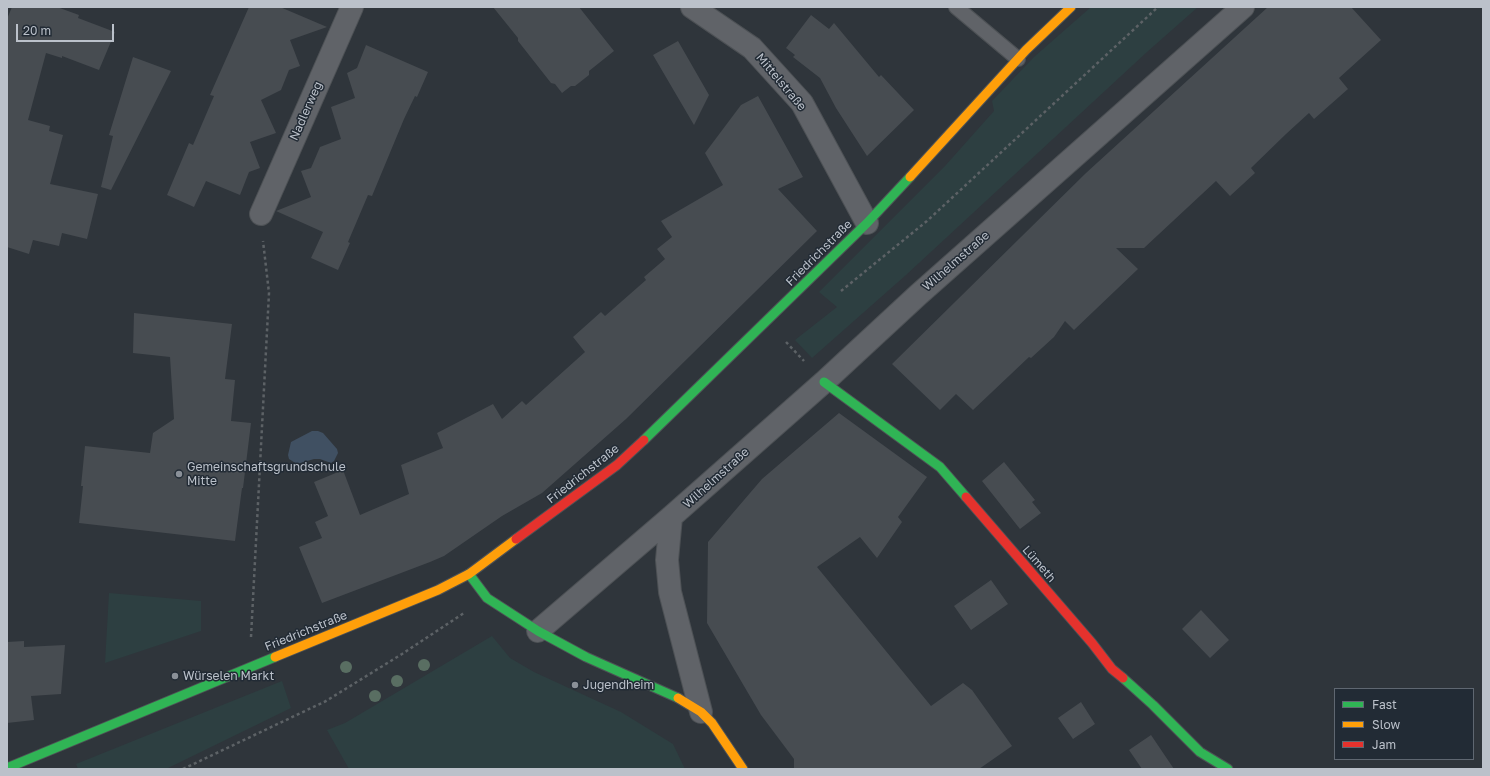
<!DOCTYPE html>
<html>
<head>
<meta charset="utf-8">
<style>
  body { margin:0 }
  #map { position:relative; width:1490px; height:776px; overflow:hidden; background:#2f353b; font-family:"Golos Text",sans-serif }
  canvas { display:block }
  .frame { position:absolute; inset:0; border:8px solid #bbc1ca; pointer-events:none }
  .legend { position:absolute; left:1334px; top:688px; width:140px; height:72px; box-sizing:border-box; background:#222b35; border:1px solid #5f6771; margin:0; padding:5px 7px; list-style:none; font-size:12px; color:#bbc1ca }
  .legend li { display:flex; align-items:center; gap:8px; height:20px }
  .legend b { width:20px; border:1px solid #5f6771 }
  .scale { position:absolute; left:16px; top:24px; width:98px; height:18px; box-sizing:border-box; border:2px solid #bbc1ca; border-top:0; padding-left:5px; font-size:12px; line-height:14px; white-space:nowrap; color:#bbc1ca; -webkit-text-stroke:3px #222b35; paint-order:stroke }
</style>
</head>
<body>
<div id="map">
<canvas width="1490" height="776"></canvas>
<div class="frame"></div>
<ul class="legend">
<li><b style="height:5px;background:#30b455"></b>Fast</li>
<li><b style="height:5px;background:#ff9f0a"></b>Slow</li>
<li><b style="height:5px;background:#e5322d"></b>Jam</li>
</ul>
<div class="scale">20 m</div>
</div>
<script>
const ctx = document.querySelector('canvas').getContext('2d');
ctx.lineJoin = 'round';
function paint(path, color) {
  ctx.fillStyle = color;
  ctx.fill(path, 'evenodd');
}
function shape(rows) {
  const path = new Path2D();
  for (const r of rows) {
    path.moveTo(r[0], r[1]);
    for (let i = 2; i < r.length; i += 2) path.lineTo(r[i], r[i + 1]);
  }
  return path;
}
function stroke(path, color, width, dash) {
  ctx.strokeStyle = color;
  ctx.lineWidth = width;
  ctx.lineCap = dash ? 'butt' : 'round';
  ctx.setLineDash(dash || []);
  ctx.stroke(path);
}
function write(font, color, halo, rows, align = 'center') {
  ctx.font = font + ' "Golos Text",sans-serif';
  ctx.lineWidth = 3;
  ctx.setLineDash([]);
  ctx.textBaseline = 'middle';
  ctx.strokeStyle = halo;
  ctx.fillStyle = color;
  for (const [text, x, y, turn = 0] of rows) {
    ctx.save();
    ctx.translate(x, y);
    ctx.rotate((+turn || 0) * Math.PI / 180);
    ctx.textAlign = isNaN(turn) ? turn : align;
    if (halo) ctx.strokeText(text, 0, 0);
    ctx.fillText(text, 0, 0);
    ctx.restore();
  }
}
paint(shape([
  [1091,7,1198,7,1147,52,906,275,812,358,795,340,837,307,819,292,945,166,994,111,992,101,1034,57],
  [109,593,201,601,201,631,105,663],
  [492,636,510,658,534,672,621,712,673,744,685,769,349,769,327,730,345,723],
  [282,681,291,708,166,769,78,769,76,764]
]), '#2d3f41');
paint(shape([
  [312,431,318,431,323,433,337,449,338,453,334,461,331,463,320,459,314,459,297,464,289,459,288,455,291,442]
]), '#405062');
paint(shape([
  [12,7,57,7,79,15,78,18,115,32,99,70,62,56,62,58,46,53,28,120,50,126,49,131,63,135,50,184,98,194,87,239,62,233,59,246,33,240,29,254,7,247,7,19],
  [249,7,280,7,327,27,290,40,300,66,289,70,281,90,261,100,276,133,250,142,260,168,249,172,240,195,206,181,194,207,167,195,189,143,193,145,214,96,210,95],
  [493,7,579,7,614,51,589,71,589,75,575,86,571,86,562,93,555,84,551,83,518,41,518,38],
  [1268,7,1351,7,1381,40,1339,78,1348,89,1314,119,1309,113,1286,134,1251,168,1255,173,1230,196,1216,181,1144,248,1116,248,1138,269,1074,330,1065,321,1054,337,1031,358,1029,357,973,410,956,394,940,410,892,364,1086,173],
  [811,15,829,29,834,23,879,77,881,75,914,110,867,156,836,108,820,78,793,57,795,55,786,48],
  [678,41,709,95,694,125,653,55],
  [366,45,428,72,417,97,415,96,404,119,372,196,368,195,348,242,350,243,338,270,311,258,323,232,276,211,311,197,301,171,311,168,320,147,341,139,331,107,355,98,347,73,357,68],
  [133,57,171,71,111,190,101,187,113,136,109,135],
  [758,96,803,177,778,189,817,231,626,419,542,493,502,516,444,556,430,562,322,603,299,547,322,538,315,522,328,516,314,482,343,470,360,515,409,494,401,465,443,448,437,433,493,404,502,419,522,401,526,405,585,352,573,337,601,312,605,316,646,280,644,277,665,259,657,249,672,237,661,221,723,185,705,153,741,105],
  [134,313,232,324,225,379,235,380,231,421,251,423,243,488,242,488,235,541,79,523,83,486,81,486,85,446,150,453,153,433,174,419,170,357,133,353],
  [839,413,927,477,898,517,902,522,877,558,860,537,817,567,931,706,963,683,972,690,1012,746,979,769,794,769,794,759,761,715,707,623,708,542,762,479],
  [1004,462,1035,500,1032,502,1041,513,1020,529,982,481],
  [991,580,1008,604,971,630,954,606],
  [1201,610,1229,640,1210,658,1182,629],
  [24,641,24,647,65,645,61,694,31,696,34,720,7,723,7,642],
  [1081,702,1095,724,1073,739,1058,718],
  [1151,735,1174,769,1142,769,1129,750]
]), '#474c51');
const lane = shape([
  [956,7,1018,59]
]);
const street = shape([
  [692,7,752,48,802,103,867,223],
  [261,214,352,7],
  [671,517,667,560,670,592,701,712],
  [538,631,671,517,824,382,918,295,1243,7]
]);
const fast = shape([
  [824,382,940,467,966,497],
  [644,440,867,223,910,177],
  [469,574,487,598,538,631,586,657,678,698],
  [1123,678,1153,705,1200,752,1228,769],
  [7,768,275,657]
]);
const slow = shape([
  [910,177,1026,50,1071,7],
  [275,657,438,590,469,574,516,539],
  [678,698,701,712,712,723,743,769]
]);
const jam = shape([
  [966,497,1092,643,1112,669,1123,678],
  [516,539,617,465,644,440]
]);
stroke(lane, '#4d5155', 16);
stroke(street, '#4d5155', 24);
stroke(fast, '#4d5155', 11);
stroke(slow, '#4d5155', 11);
stroke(jam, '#4d5155', 11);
stroke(shape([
  [841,291,927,221,1158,7],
  [786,342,804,361],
  [251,637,269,293,263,241],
  [183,769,326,701,402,654,464,613]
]), '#5d6266', 2.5, [3, 3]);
stroke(lane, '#606368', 14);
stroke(street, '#606368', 22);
stroke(fast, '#30b455', 9);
stroke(slow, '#ff9f0a', 9);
stroke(jam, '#e5322d', 9);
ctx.fillStyle = '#596e62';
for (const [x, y] of [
  [424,665],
  [346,667],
  [397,681],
  [375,696]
]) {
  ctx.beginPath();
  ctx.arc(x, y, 6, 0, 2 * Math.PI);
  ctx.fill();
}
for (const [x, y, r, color] of [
  [179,474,4,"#8a9098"],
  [175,676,4,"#8a9098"],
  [575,685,4,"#8a9098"]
]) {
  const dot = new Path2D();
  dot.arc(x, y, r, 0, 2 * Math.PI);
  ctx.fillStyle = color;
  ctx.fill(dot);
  stroke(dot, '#222b35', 1.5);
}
write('12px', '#bbc1ca', '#222b35', [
  ["Mittelstraße",781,82,50],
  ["Nadlerweg",306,111,-66],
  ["Friedrichstraße",819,253,-45],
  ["Wilhelmstraße",956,261,-41],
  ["Friedrichstraße",583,474,-38],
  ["Wilhelmstraße",716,478,-42],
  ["Lümeth",1039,564,49],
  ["Friedrichstraße",306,631,-22]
]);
write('12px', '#bbc1ca', '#222b35', [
  ["Gemeinschaftsgrundschule",187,467],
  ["Mitte",187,481],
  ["Würselen Markt",183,676],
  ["Jugendheim",583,685]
], 'left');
</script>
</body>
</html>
